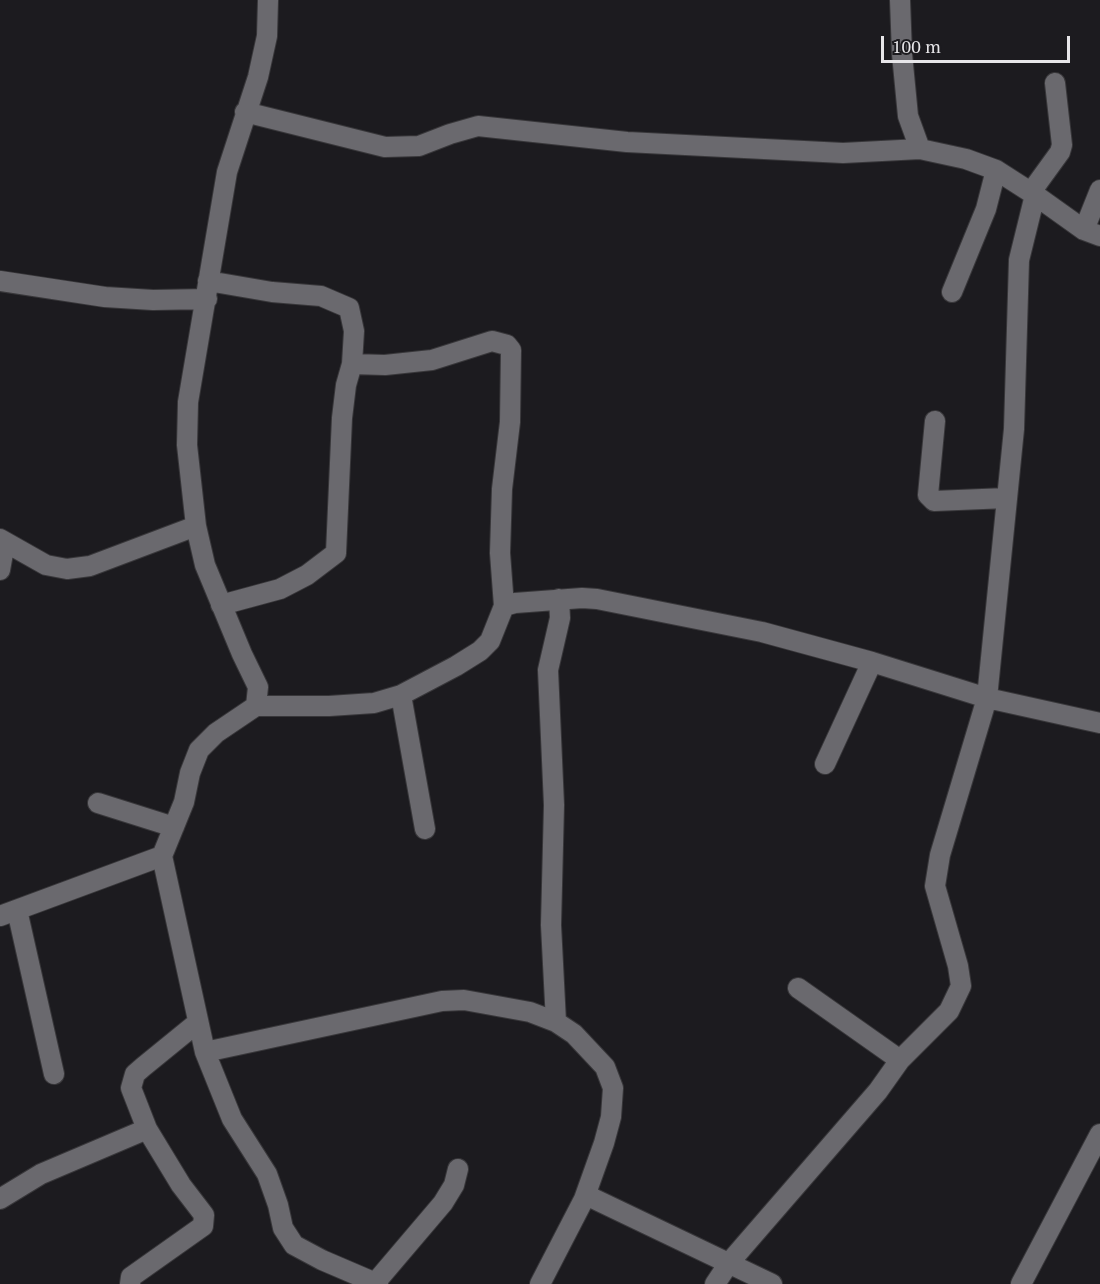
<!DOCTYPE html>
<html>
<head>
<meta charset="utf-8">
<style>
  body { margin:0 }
  #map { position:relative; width:1100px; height:1284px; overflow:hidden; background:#1c1b1f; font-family:"PT Serif",serif }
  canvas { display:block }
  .scale { position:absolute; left:881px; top:36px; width:189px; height:27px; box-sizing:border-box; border:3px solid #e7e6e9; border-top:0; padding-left:8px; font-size:18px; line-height:21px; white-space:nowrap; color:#e7e6e9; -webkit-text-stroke:4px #1c1b1f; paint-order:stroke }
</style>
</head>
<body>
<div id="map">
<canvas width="1100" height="1284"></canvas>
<div class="scale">100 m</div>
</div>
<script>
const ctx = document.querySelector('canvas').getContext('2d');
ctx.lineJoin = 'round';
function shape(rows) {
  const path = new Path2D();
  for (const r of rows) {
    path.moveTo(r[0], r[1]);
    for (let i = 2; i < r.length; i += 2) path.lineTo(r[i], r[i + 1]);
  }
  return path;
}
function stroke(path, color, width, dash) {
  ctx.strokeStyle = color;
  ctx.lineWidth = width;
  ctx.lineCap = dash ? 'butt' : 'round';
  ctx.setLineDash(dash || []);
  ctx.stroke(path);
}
const minor = shape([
  [268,0,267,36,258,77,227,172,188,402,187,445,196,526,205,565,242,654,258,687,256,706,216,733,199,750,190,773,184,802,162,856,205,1052,232,1119,267,1174,278,1205,283,1228,294,1245,322,1260,378,1284],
  [900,0,902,54,908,116,920,149,966,159,996,170,1035,195,1084,230,1100,236],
  [245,112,385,147,419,146,450,134,478,126,627,142,666,144,843,153,920,149],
  [1031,192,1060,152,1062,145,1055,83],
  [1084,230,1100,190],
  [0,281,105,297,153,300,207,299],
  [208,281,272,292,321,296,349,308,354,331,352,364,346,385,342,418,336,553,307,575,280,589,221,605],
  [952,292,986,209,996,170],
  [935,421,928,495,934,501,1007,498],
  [0,539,46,565,67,569,90,566,196,526],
  [0,570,5,542],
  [504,606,515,603,582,598,597,599,762,632,872,662,987,698,1100,723],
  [401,695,425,829],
  [256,706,329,706,374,703,401,695,456,666,480,651,490,641,504,606,500,553,502,489,510,422,511,350,507,345,492,341,432,360,385,365,352,364],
  [825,764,872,662],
  [98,803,174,827],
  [17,910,54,1074],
  [0,916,162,856],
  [798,988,900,1060],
  [556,1022,551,925,554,805,548,670,560,618,559,599],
  [205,1052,442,1001,464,1000,530,1012,556,1022,574,1034,605,1067,613,1088,611,1117,604,1143,584,1199,540,1284],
  [586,1195,772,1284],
  [0,1199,41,1174,147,1129],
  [375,1283,443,1203,454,1185,458,1169],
  [130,1284,131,1277,203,1226,204,1215,181,1185,147,1129,131,1088,135,1074,143,1067,197,1023],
  [715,1284,729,1263,878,1091,900,1060,949,1011,961,986,958,966,935,886,940,855,987,698,1014,429,1019,260,1035,195],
  [1021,1284,1100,1134]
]);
stroke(minor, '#38373a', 22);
stroke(minor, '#6a696e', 20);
</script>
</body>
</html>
